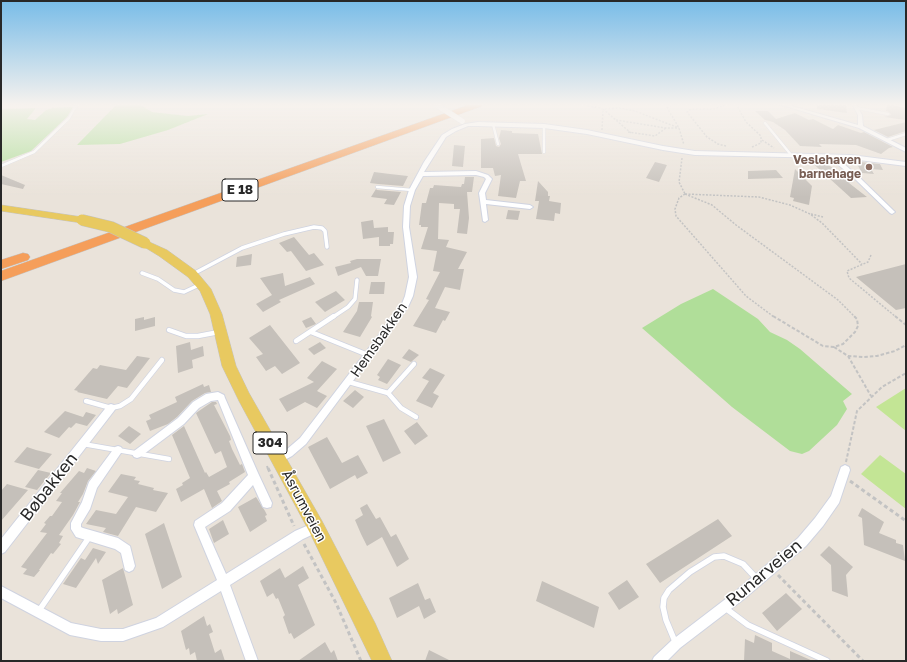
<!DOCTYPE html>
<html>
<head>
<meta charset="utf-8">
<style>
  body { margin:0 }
  #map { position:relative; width:907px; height:662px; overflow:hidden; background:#eae3da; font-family:"Golos Text",sans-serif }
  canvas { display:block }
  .frame { position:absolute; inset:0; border:2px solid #282828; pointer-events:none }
</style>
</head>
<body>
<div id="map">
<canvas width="907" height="662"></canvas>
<div class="frame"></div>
</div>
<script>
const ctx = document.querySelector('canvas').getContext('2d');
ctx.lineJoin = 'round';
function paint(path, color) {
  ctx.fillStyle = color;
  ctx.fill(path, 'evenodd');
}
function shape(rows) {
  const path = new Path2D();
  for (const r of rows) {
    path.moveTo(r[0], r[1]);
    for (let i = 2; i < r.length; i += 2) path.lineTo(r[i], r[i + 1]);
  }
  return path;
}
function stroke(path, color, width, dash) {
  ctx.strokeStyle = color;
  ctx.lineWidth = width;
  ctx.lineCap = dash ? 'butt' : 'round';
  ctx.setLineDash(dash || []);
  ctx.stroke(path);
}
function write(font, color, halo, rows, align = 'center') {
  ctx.font = font + ' "Golos Text",sans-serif';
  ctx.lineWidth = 3;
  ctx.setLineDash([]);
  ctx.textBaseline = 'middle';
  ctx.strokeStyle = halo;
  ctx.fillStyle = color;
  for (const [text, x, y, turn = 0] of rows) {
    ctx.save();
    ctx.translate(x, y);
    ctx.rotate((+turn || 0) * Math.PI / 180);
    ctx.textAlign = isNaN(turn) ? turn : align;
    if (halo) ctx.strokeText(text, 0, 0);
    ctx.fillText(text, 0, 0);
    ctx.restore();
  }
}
paint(shape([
  [117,104,139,104,152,112,188,116,208,114,168,130,120,144,77,145],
  [73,107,67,117,31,151,1,162,1,109,36,108,27,119,35,120,46,110,52,108],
  [713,289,758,319,770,332,787,340,800,349,852,394,843,401,847,409,837,425,809,451,802,454,790,451,732,407,642,328,681,304]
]), '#b0de99');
paint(shape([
  [906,388,906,431,876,407],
  [880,455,906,474,906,509,861,474]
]), '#c3e595');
paint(shape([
  [817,104,846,104,847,113,817,109],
  [887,104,906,108,906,120,884,117,891,115,889,112,886,111],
  [755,111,768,111,776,119,795,113,809,120,813,119,833,129,838,125,861,133,864,132,893,147,889,148,881,154,856,145,819,144,822,147,800,146,785,130,773,122,765,120],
  [906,122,906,131,888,137,874,130],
  [501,130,512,131,512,133,538,134,542,154,518,154,526,181,520,181,516,198,498,196,501,175,495,176,493,168,481,168,481,139,494,138,496,146,499,147,501,144,499,138],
  [454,145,465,146,463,167,452,166],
  [808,159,819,159,836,170,839,170,853,182,849,183,867,197,851,198],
  [655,162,667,165,659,182,646,178],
  [860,162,880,164,883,170,871,169,874,174,862,173,857,164],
  [795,169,812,186,809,205,793,201,794,198,790,197],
  [776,170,783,178,748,179,748,171],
  [374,172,390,174,408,176,403,186,378,184,370,183],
  [1,175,25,185,23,189,1,184],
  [465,177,474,177,472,192,467,192,469,218,467,234,457,233,460,209,454,209,454,204,439,203,438,239,449,240,446,247,467,252,458,269,464,269,460,290,445,287,435,308,450,312,445,321,443,320,436,333,413,326,429,300,426,299,440,272,433,271,437,251,421,249,428,227,421,227,421,225,419,225,422,203,426,203,430,188,433,188,434,185,461,187,462,184,464,184],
  [538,181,548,192,548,196,550,196,549,201,561,203,560,214,555,213,554,221,536,219,539,201,535,201],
  [376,189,377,190,401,192,394,205,384,204,387,199,371,197],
  [508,210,520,211,518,220,506,219],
  [373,220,374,228,388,227,388,232,394,232,393,244,390,244,390,246,379,246,379,237,363,239,361,222],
  [294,237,309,255,314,253,324,265,306,271,291,251,287,252,279,243],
  [252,254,251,265,236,267,237,257],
  [357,259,381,259,378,276,366,276,361,267,338,276,335,267,351,263,350,261],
  [906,264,906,308,896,310,856,277],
  [283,273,285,286,310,277,315,284,279,300,281,302,263,312,256,304,272,295,260,278],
  [371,282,385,282,384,294,369,294],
  [336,291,345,300,325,312,315,302],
  [359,302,373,302,371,316,372,317,360,337,343,332,357,311],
  [144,317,144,320,155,317,155,326,135,331,135,319],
  [311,317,316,324,306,328,302,321],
  [270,325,300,363,282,374,275,366,266,371,256,357,263,354,249,338],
  [190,342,191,350,203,346,204,356,192,360,193,368,178,373,176,346],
  [320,342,326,348,314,355,308,349],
  [409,349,419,355,411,362,402,358],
  [137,356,150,358,127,388,118,386,107,399,77,392,78,391,74,390,93,368,97,369,100,365,126,370],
  [388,359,401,365,387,384,378,380,380,377,377,375],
  [322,361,337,369,317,391,327,396,317,408,305,402,287,412,279,399,314,382,307,378],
  [430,368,445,375,433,393,439,396,432,408,416,401,429,381,422,378],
  [203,384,204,387,209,385,211,392,205,393,192,401,177,417,168,424,150,431,146,421,151,419,149,415,177,402,175,397],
  [355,390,364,397,353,408,343,401],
  [212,402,216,402,217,404,214,405,230,436,231,440,229,441,232,449,240,465,242,464,245,472,229,482,230,484,217,491,222,501,212,508,204,489,181,502,176,489,183,485,182,483,190,478,172,435,184,426,205,473,206,472,209,477,227,467,221,451,215,454,196,413],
  [65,411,83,417,86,412,96,415,87,426,76,423,71,428,69,427,59,438,44,432],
  [384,419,401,453,383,462,366,426],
  [417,422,428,436,415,445,404,431],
  [129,426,141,434,130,444,118,436],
  [327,437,342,463,358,455,368,473,357,479,355,475,330,489,308,447],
  [27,447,36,450,52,454,39,469,14,462],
  [87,468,96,471,88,481,83,494,78,502,80,502,73,515,59,535,63,536,59,543,61,544,53,554,51,553,39,570,40,570,34,577,23,574,27,569,21,567,47,533,40,532,46,524,44,523,50,516,52,516,62,502,56,501,62,493,60,493,79,471,84,473],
  [38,470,51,473,37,490,25,487],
  [121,474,136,477,134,480,140,481,138,484,154,488,153,490,168,493,156,512,136,507,118,536,103,532,106,528,86,524,96,510,116,514,128,497,108,492],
  [7,484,28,490,1,521,1,491],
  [256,497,265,511,267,515,265,516,267,521,250,532,238,507],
  [367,504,376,519,380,517,391,537,396,534,409,559,397,567,382,537,367,546,361,534,355,520,363,515,360,508],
  [862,508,884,522,879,533,896,540,896,543,903,545,905,561,864,545,862,518,858,516],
  [718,519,732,536,660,583,646,564],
  [223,520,229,534,214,543,209,529],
  [164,523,182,577,162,589,145,534],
  [829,546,853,567,846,575,848,597,832,591,831,565,820,555],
  [93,548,106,552,98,564,96,558,76,588,63,584,81,558,85,560],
  [303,566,309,578,298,585,315,625,294,639,291,633,289,634,283,617,285,615,278,598,276,599,273,593,267,597,260,581,280,568,285,578],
  [123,568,133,605,118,614,117,609,110,614,102,580],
  [627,580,639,597,619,610,608,593],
  [542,581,599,607,594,628,536,601],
  [418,583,425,600,430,598,436,612,424,619,419,606,397,618,389,598],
  [786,593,802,609,777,631,762,613],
  [204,616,207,626,210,624,213,632,209,634,215,653,221,649,225,661,197,661,195,652,190,655,189,648,186,650,181,631],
  [755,635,772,643,772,651,790,659,790,651,813,661,744,661,745,639,754,643],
  [325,642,331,653,334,650,338,661,298,661],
  [429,650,451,661,425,661]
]), '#c5c0ba');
const laneFar3 = shape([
  [857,108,888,114],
  [765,123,792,156],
  [493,124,498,144],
  [544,126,544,152],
  [887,140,906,134],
  [1,166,34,152,69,118,77,104],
  [377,187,412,190]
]);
const laneFar2 = shape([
  [142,273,158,279,174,290,184,292,201,284],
  [193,274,242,248,284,234,314,227,322,228,325,231,327,247],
  [333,317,348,307,355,299,357,280]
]);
const laneFar1 = shape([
  [169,330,186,336,198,336,219,332],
  [311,332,368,355],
  [296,341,334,316],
  [349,382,388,393,401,408,416,417],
  [388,393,414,364],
  [86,401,111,408,120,406,131,399,162,360],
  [83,444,169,459]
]);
const lane = shape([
  [724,607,748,625,827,661],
  [38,612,90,536],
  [676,644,666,620,663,607,664,598,669,590,690,572,714,557,724,556,743,564,757,579]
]);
const street = shape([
  [778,104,785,104,858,125,858,115,852,104,856,104,862,115,863,126,906,148,906,152,859,128,778,104],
  [478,122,544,124,587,130,663,146,695,151,851,155,906,162,906,166,851,159,837,158,858,176,894,211,895,212,892,214,890,213,854,178,830,158,695,155,663,150,587,134,544,128,478,126,468,126,456,131,446,137,424,172,476,171,488,175,492,179,485,193,486,200,530,205,533,207,530,209,486,204,488,220,485,222,483,221,479,193,486,179,484,177,476,175,423,176,415,190,410,206,409,227,417,277,413,296,408,307,306,444,292,456,279,463,276,461,274,458,276,455,286,450,300,438,401,306,405,296,409,277,403,227,404,206,409,190,424,162,442,135,452,129,465,124,478,122],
  [218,392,224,395,225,398,258,473,272,503,271,507,267,508,263,507,253,485,230,511,205,527,226,574,295,531,316,522,320,523,321,527,320,531,303,539,230,585,258,661,246,661,221,591,163,627,123,641,101,641,70,635,1,598,1,586,71,623,101,629,123,629,156,618,217,580,194,525,195,521,222,503,248,475,218,400,211,401,199,408,184,424,140,457,137,458,134,457,132,454,134,451,178,418,193,402,206,394,218,392],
  [111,404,114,405,116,408,114,411,5,552,1,554,1,539,108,405,111,404],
  [118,446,121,447,123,450,97,488,90,509,81,524,81,527,83,528,118,538,130,546,135,566,133,570,129,572,125,570,121,553,115,549,76,537,71,529,71,523,82,502,89,482,115,447,118,446],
  [845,465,849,467,850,470,839,503,823,526,806,546,744,599,680,648,667,661,652,661,654,657,672,640,736,591,798,538,815,518,831,496,841,467,845,465]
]);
const primary = shape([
  [1,205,82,217,87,220,82,223,1,211,1,205],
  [145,240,167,250,196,271,211,289,222,314,236,366,249,393,322,521,375,623,392,661,372,661,310,533,239,401,222,366,210,314,200,291,188,277,159,256,141,245,140,243,141,241,145,240]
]);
const highway = shape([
  [471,104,483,104,482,106,1,281,1,271,471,104],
  [23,253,28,254,30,257,28,260,1,269,1,260,23,253]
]);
stroke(laneFar3, '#cfd3e0', 3.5);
stroke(laneFar2, '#cfd3e0', 5);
stroke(laneFar1, '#cfd3e0', 6);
stroke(lane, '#cfd3e0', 7);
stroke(street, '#cfd3e0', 2);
stroke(primary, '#c3c3c3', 1);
stroke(highway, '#c3c3c3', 1);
stroke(shape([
  [581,104,603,109,619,108,635,111,679,128],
  [665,104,679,128,684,145],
  [736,104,746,122,761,136,761,143,752,147],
  [667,108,673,104],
  [616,120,666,128,678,128],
  [602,130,603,109,631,133],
  [628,132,655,136,666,128],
  [762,140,774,148],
  [726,146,718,144,707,137,687,112,691,109,714,109,729,104],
  [682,158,679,182,685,194],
  [685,194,759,197,790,205,810,214,822,223,862,264],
  [685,194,712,205,736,225,838,300,855,317],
  [685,194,679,198,675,209,676,216,746,296,774,317],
  [811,214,823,217],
  [871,255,868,262,847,271,849,278,896,317]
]), '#c3c3c3', 1.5, [2, 1.5]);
stroke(shape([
  [773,316,823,346,834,347,843,344,855,332,858,326,857,319,854,316],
  [895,316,906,325],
  [834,347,848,356,863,357,877,356,895,351,906,345],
  [848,356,871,396],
  [846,462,857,411,882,387,906,373],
  [267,466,268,469]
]), '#c3c3c3', 2, [3.5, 2]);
stroke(shape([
  [268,468,294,526],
  [850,481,906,521],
  [304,544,336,603,361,661],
  [778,575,863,661]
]), '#c3c3c3', 3, [4, 3]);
stroke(laneFar3, '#fff', 2.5);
stroke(laneFar2, '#fff', 3.5);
stroke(laneFar1, '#fff', 4.5);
stroke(lane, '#fff', 5.5);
paint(street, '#fff');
paint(primary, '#e8c960');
paint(highway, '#f59e5a');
const streetBridge = shape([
  [435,104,462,121]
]);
const primaryBridge = shape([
  [82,220,111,227,145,243]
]);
stroke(streetBridge, '#cfd3e0', 6, []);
stroke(primaryBridge, '#c3c3c3', 12, []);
stroke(streetBridge, '#fff', 5.5);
stroke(primaryBridge, '#e8c960', 11);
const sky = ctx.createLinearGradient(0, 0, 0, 197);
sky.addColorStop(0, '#78bce8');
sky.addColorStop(0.53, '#f6f2ee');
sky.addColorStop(1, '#f6f2ee00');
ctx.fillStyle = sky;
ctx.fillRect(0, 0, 907, 197);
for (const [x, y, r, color] of [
  [869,167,4,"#8d6e63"]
]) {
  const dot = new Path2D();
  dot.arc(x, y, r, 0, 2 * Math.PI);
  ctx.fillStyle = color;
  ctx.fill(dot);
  stroke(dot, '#fff', 1.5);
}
write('bold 12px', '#785e54', '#fff', [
  ["Veslehaven",861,160],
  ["barnehage",861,174]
], 'right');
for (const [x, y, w] of [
  [240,190,36],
  [270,443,34]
]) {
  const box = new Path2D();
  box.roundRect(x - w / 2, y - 11, w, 22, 3);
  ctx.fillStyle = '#fff';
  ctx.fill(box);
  stroke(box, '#282828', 1);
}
write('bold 13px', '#282828', null, [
  ["E 18",240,190],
  ["304",270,443]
]);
write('14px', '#282828', '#fff', [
  ["Hemsbakken",379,340,-55],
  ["Åsrumveien",304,506,62]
]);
write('17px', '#282828', '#fff', [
  ["Bøbakken",49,487,-52],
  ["Runarveien",764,573,-40]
]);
</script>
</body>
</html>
